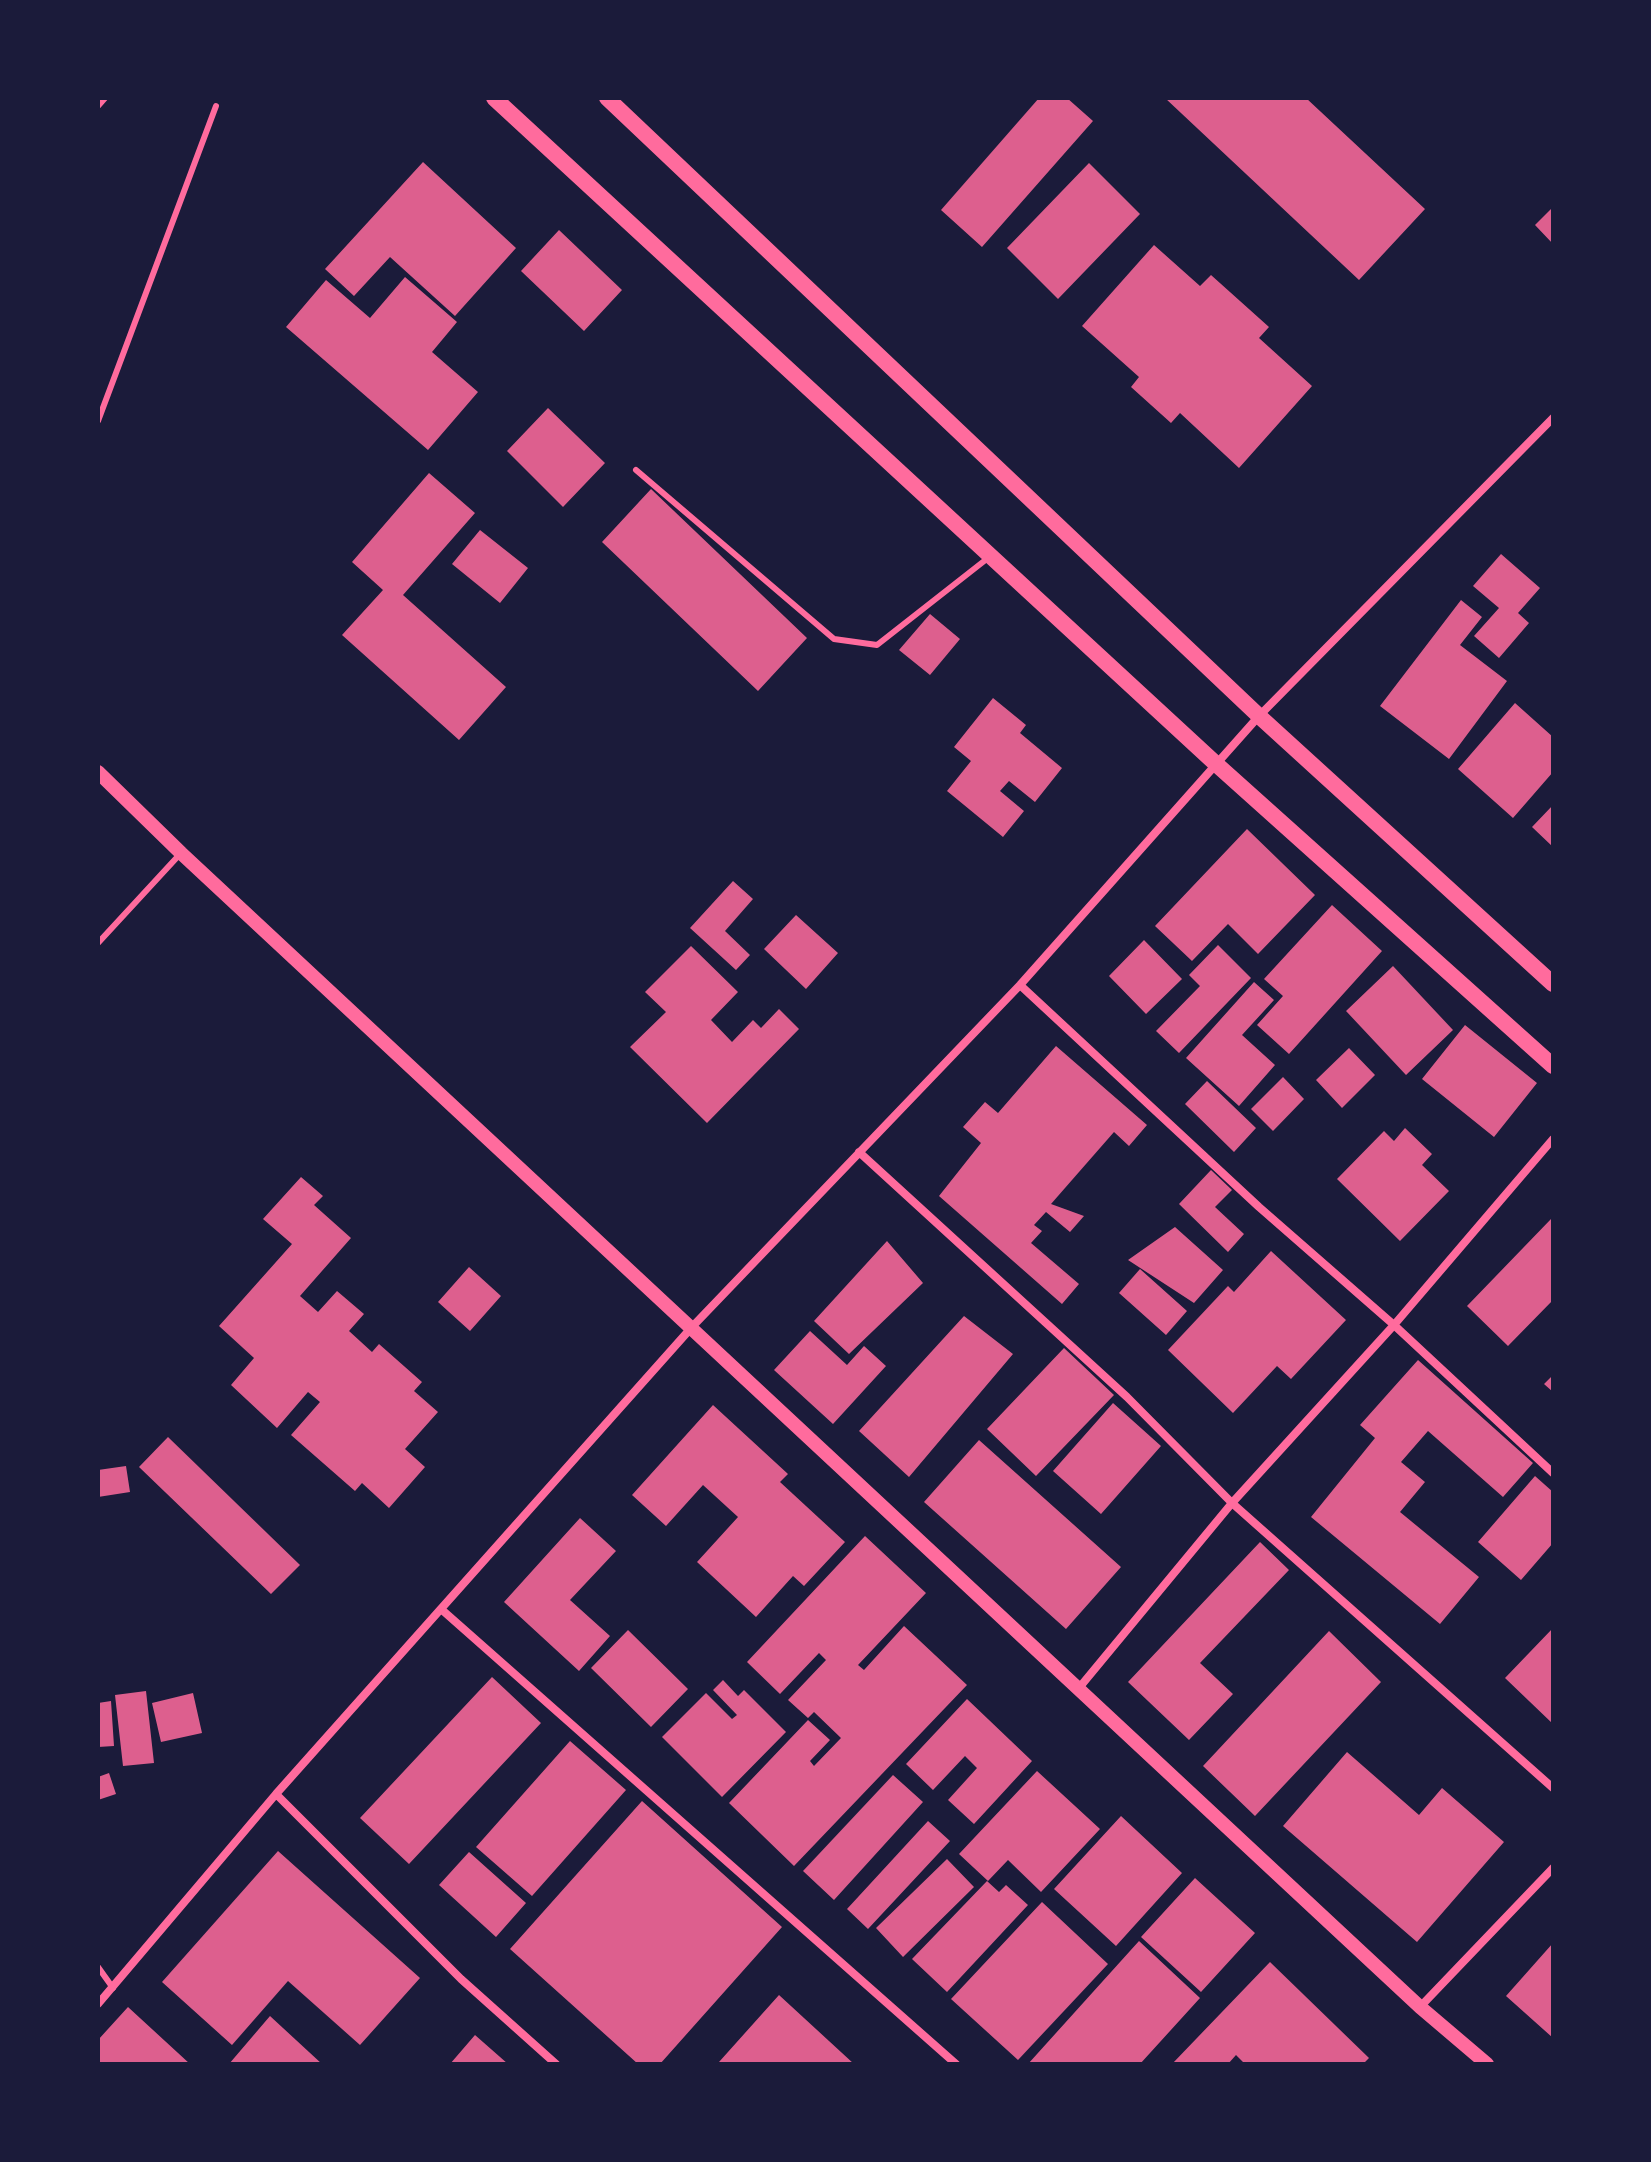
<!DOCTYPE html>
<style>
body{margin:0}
#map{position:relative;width:1651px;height:2162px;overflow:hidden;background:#1b1b3a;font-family:"DM Sans",sans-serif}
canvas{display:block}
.frame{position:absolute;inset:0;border:100px solid #1b1b3a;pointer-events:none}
</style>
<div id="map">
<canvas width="1651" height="2162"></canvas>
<div class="frame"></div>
</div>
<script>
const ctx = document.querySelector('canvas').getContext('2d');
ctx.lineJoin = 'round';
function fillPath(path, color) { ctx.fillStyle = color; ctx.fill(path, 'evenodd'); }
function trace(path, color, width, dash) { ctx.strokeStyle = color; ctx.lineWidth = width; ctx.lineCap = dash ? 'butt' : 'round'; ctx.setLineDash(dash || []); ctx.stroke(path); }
const building = new Path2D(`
 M1039,98h28l26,23 -111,126 -41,-37z
 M1165,98h141l119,111 -66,71z
 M423,162l93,86 -61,68 -65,-59 -36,39 -29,-27z
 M1089,163l51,51 -82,85 -51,-51z
 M1553,207v37l-18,-19z
 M559,230l63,60 -38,41 -63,-60z
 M1154,245l46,41 11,-11 58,52 -10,11 53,48 -73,82 -59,-55 -9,10 -40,-36 8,-10 -57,-51z
 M405,277l52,45 -25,30 46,40 -50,58 -142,-123 40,-47 44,38z
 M548,408l57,55 -42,44 -56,-56z
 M429,473l46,40 -72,82 103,92 -47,53 -117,-105 41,-45 -31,-28z
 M651,489l156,149 -49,53 -156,-149z
 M480,530l48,38 -28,35 -48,-39z
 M1501,554l39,34 -22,25 11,10 -30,35 -25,-22 25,-28 -26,-22z
 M1461,600l21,17 -22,28 47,36 -58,78 -69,-53z
 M930,614l30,25 -30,36 -31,-25z
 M993,698l33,27 -6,8 42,35 -27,34 -26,-21 -9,10 24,20 -21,26 -56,-46 24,-30 -17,-14z
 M1515,703l38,34v35l-40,46 -55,-49z
 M1553,805v42l-21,-20z
 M1247,829l68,66 -57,59 -30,-30 -36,37 -37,-35z
 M733,881l20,18 -28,32 25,24 -14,15 -46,-42z
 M1332,905l50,46 -93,103 -32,-29 26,-29 -19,-17z
 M796,915l42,38 -32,36 -42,-40z
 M1144,940l38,39 -36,35 -37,-38z
 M1218,945l33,33 -72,75 -23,-22 44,-45 -11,-11z
 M691,946l47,46 -27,28 21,22 21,-22 8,8 18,-19 20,20 -92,94 -77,-76 36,-35 -21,-20z
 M1393,966l60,64 -47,45 -60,-64z
 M1254,982l20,18 -32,35 33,30 -36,41 -53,-48z
 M1465,1025l72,58 -43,54 -72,-58z
 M1056,1046l91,79 -18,21 -15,-14 -63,72 33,12 -14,16 -24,-20 -12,13 8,6 -11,12 48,41 -17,20 -123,-108 42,-53 -18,-16 22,-25 13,11z
 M1349,1048l26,27 -33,33 -26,-28z
 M1283,1077l21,22 -31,32 -22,-22z
 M1207,1081l49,47 -22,24 -49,-48z
 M1405,1128l27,26 -10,11 27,26 -49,50 -63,-62 47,-48 10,10z
 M1211,1170l21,20 -17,17 29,27 -16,18 -49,-48z
 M301,1177l22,19 -9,9 37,33 -51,58 18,16 19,-21 27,23 -15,17 23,21 7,-8 43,38 -8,9 24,21 -33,37 20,18 -36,41 -27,-25 -7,8 -64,-56 29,-33 -12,-10 -31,36 -46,-43 23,-27 -35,-32 73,-82 -29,-25z
 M1551,1219l2,81 -45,46 -41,-40z
 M1175,1227l48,43 -29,33 -66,-43z
 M887,1241l36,42 -74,71 -35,-33z
 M1271,1251l75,69 -55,59 -14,-13 -44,47 -65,-63 60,-64 6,6z
 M469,1267l32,29 -31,35 -32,-29z
 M1140,1269l47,42 -21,24 -47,-42z
 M964,1316l49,38 -104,123 -50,-46z
 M810,1331l37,34 17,-19 22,20 -53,58 -59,-54z
 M1064,1348l50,47 -78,81 -49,-47z
 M1418,1360l115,103 -30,34 -75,-66 -27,31 24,20 -25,30 79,65 -39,47 -129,-107 64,-79 -15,-13z
 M1553,1375v17l-9,-8z
 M1113,1403l48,43 -60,68 -48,-43z
 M713,1405l75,69 -8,8 65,60 -41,44 -11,-10 -37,41 -59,-55 41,-45 -35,-32 -37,41 -34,-31z
 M168,1437l132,128 -29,29 -132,-127z
 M979,1440l142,127 -55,62 -142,-127z
 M126,1466l4,26 -32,5v-27z
 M1535,1476l18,16v51l-32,37 -43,-38z
 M580,1518l36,33 -46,49 40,36 -31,35 -75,-69z
 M865,1536l61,57 -68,72 6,5 40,-44 63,59 -173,181 -65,-63 79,-83 22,20 -20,21 4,5 27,-28 -27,-26 -6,6 -20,-18 38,-40 -7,-7 -39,41 -33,-32z
 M1260,1542l29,28 -89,93 33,31 -44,46 -61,-58z
 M1553,1628v96l-48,-46z
 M628,1630l60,59 -37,38 -60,-59z
 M1329,1631l52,51 -126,134 -52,-50z
 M492,1677l49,46 -132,141 -49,-46z
 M723,1680l15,16 6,-6 42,42 -64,65 -60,-60 44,-44 26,26 5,-4 -24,-25z
 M146,1691l8,72 -31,3 -8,-71z
 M193,1693l9,40 -41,9 -9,-39z
 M967,1699l65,62 -58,63 -26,-24 29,-32 -12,-12 -32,34 -27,-26z
 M111,1701l3,45 -16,1v-44z
 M570,1741l56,49 -94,106 -56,-49z
 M1347,1752l72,63 23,-27 62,54 -87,100 -134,-116z
 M1037,1771l63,58 -59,63 -33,-32 -20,21 -29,-27z
 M109,1773l7,21 -18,6v-23z
 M893,1775l30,27 -89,98 -31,-29z
 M642,1801l140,126 -122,137h-22l-128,-115z
 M1121,1816l61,57 -66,73 -62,-57z
 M928,1821l22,20 -82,88 -21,-20z
 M278,1851l142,127 -60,67 -72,-64 -56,64 -70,-63z
 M469,1852l57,51 -30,34 -57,-52z
 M947,1859l27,28 -71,70 -27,-29z
 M1195,1878l60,55 -54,59 -60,-55z
 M987,1881l12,11 7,-7 22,20 -81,87 -35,-33z
 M1042,1902l66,62 -90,96 -67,-61z
 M1139,1941l61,57 -60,66h-112z
 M1553,1943v95l-47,-42z
 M1270,1962l99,96 -6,6h-118l-9,-9 -8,9h-56z
 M779,1995l75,69h-133l-2,-2z
 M128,2007l62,57h-92v-24z
 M270,2016l52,48h-93z
 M475,2035l33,29h-58z`);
const service = new Path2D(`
 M98,106l7,-8
 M98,421l118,-315
 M636,470l198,169 43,6 111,-87
 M98,943l83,-90
 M98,1967l15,21`);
const minor = new Path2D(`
 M1020,985l239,222 135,118 159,148
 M859,1152l268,245 105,106 321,285
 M441,1609l515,455
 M1079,1688l153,-185 162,-178 159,-186
 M276,1794l185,185 95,85
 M98,2004l178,-210 416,-467 328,-342 239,-269 294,-298
 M1420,2007l133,-139`);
const tertiary = new Path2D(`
 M98,772l83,81 1239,1154 67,57`);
const secondary = new Path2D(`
 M494,98l721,665 338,303
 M607,98l652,618 294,268`);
fillPath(building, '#dd5f8e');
trace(service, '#ff6b9d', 6);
trace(minor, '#ff6b9d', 8);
trace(tertiary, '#ff6b9d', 14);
trace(secondary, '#ff6b9d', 16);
</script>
